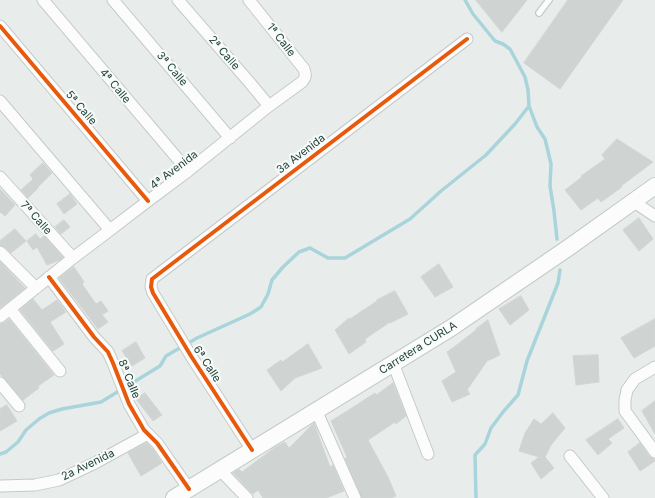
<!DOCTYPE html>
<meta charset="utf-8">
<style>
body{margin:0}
canvas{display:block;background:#e8edeb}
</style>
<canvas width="655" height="498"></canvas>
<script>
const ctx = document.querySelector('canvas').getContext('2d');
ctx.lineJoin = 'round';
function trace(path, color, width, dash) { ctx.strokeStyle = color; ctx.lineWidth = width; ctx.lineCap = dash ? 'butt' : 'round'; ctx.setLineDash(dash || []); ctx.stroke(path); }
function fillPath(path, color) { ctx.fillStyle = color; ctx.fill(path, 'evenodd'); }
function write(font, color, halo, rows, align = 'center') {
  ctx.font = font + ' Inter,sans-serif'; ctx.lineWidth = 4; ctx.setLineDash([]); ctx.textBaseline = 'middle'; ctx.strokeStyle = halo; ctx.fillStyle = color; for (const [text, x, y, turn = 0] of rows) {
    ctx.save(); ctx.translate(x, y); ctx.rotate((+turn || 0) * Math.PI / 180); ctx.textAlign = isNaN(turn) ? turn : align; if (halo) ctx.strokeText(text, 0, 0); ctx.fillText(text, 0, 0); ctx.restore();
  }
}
const stream = new Path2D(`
 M529,106l8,21 8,12 6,25 -1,22 4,25 3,28
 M0,454l6,-2 12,-10 8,-12 13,-11 10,-6 13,-4 39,-7 59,-36 6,-10 31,-18 53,-24 11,-7 7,-13 4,-14 11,-13 16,-15 11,-4 18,10h17l65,-39 31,-28 45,-36 29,-31 14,-18 -1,-16 -3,-13 -15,-28 -7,-5 -8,-3 -22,-27 -8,-14
 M476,498l-1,-43 10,-11 6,-16 12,-16 15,-17 9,-34 31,-78 2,-13`);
const building = new Path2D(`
 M476,0h51l-25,32z
 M568,0h55l-63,89 -36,-26z
 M617,139l36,23 -32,24 1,1 -21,15 -3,-4 -17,12 -16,-20 17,-13 -1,-1 24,-17 -3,-4z
 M43,163l9,10 -14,14v1l-10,10 -7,-8 12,-11 -3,-4z
 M0,189l15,16 -10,11 -5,-4z
 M70,194l7,10 -13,10 -7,-10z
 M639,218l14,21 -14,12 -16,-21z
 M64,220l6,7 -9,7 -6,-7z
 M15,229l11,12 -15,12 -6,-6 -5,-2v-4z
 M36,234l4,5 4,-3 19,21 -3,3 -13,5 -10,-18 -4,3 -6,-9z
 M0,262l25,26 -25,20z
 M439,264l14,23 -18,10 -14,-20z
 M74,267l10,15 -2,2 14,20 5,-3 7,10 -6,4 6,7 -10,7 -39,-51z
 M395,291l13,23 -18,9v-1l-25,17 1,3 -17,12 -14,-24 14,-12 1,1 27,-18v-1z
 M521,296l8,14 -19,15 -11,-16z
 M33,299l9,11 15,-10 9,12 -16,10 14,22 -11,7 -33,-41z
 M9,319l45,56 -16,11 1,2 -16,12 -18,-21 -5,-5v-50l4,-1z
 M655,319v27l-21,12 -13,-20z
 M488,320l12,35 -13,6 -20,29 3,4 -18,8 -10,-21 14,-9 -9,-20 11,-8 18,-14v-1z
 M136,342l9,16 -13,8 -10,-15z
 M308,344l14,24 -27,10 -14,13 -14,-21 14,-10 1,2z
 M598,355l1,27 -23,3 -3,-29z
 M393,383l13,33 -10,8 -1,-2 -27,18 20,37 8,19 -5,2h-29l-17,-39 2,-2 -16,-36 13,-8 31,-20 1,2z
 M145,393l17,22 -9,6 -17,-22z
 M655,401v33l-13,-23z
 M7,405l10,16 -17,10v-22z
 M553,413l12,15 -14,17 -6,12 9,11 -13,11 -10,-16 8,-6 -20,-6 6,-18 9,-14 7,5z
 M618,419l6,9 -16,11 4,4 -14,12 -12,-15z
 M314,423l16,44 3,-2 11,26 -18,7h-63l-5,-8 -5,4 -20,-21 6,-4 3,3 32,-24 11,-6 4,6z
 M147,443l5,5 10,15 -21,13 -13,-23z
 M640,443l9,13 5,3 1,2 -15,10 -12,-19z`);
const lane = new Path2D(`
 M539,13l10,-13`);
const street = new Path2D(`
 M43,0l145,171
 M113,0l117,138
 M178,0l72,83 19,23
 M0,26l148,175
 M0,101l110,129
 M0,177l73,81
 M634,202l21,14
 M0,252l36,36
 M49,277l45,60 14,15 5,11 16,41 15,26 13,13 32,46
 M10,309l50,62
 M0,317l73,-59 37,-28 38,-29 40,-30 81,-65 33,-24c4,-5 4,-7 2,-13l-55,-69
 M393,363l35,91
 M655,367l-20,12 -8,11 -2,10v11l30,41
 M0,383l19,23
 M316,410l39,88
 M252,450l-61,-94 -38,-63 -2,-6 1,-8 315,-240
 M570,456l33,42
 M220,470l27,28
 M1,486l34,-1 24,-5 36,-17 53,-29`);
const secondary = new Path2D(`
 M174,498l277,-170 117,-80 87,-62`);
const cycleway = new Path2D(`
 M0,26l148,175
 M49,277l45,60 14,15 5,11 16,41 15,26 13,13 32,46
 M252,450l-61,-94 -38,-63 -2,-6 1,-8 315,-240`);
const streetNames = [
 ["1ª Calle",281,40,52],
 ["2ª Calle",224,53,49],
 ["3ª Calle",172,69,50],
 ["4ª Calle",115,86,50],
 ["5ª Calle",81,108,49],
 ["3a Avenida",301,154,-37],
 ["4ª Avenida",174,170,-37],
 ["7ª Calle",36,218,48],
 ["Carretera CURLA",418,348,-32],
 ["6ª Calle",207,364,57],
 ["8ª Calle",129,379,68],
 ["2a Avenida",88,465,-26]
];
trace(stream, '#a9d4db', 3.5);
fillPath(building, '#cfd4d2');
trace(building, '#d1d6d4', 1);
trace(lane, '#c5cac8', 8);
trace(street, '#c5cac8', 13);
trace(secondary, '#c3cbc8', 18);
trace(lane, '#fcfcfc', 5.5);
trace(street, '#fcfcfc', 11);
trace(secondary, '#fcfcfc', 16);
trace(cycleway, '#e8590c', 4);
write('11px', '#24423a', '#f7fbf9', streetNames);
</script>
